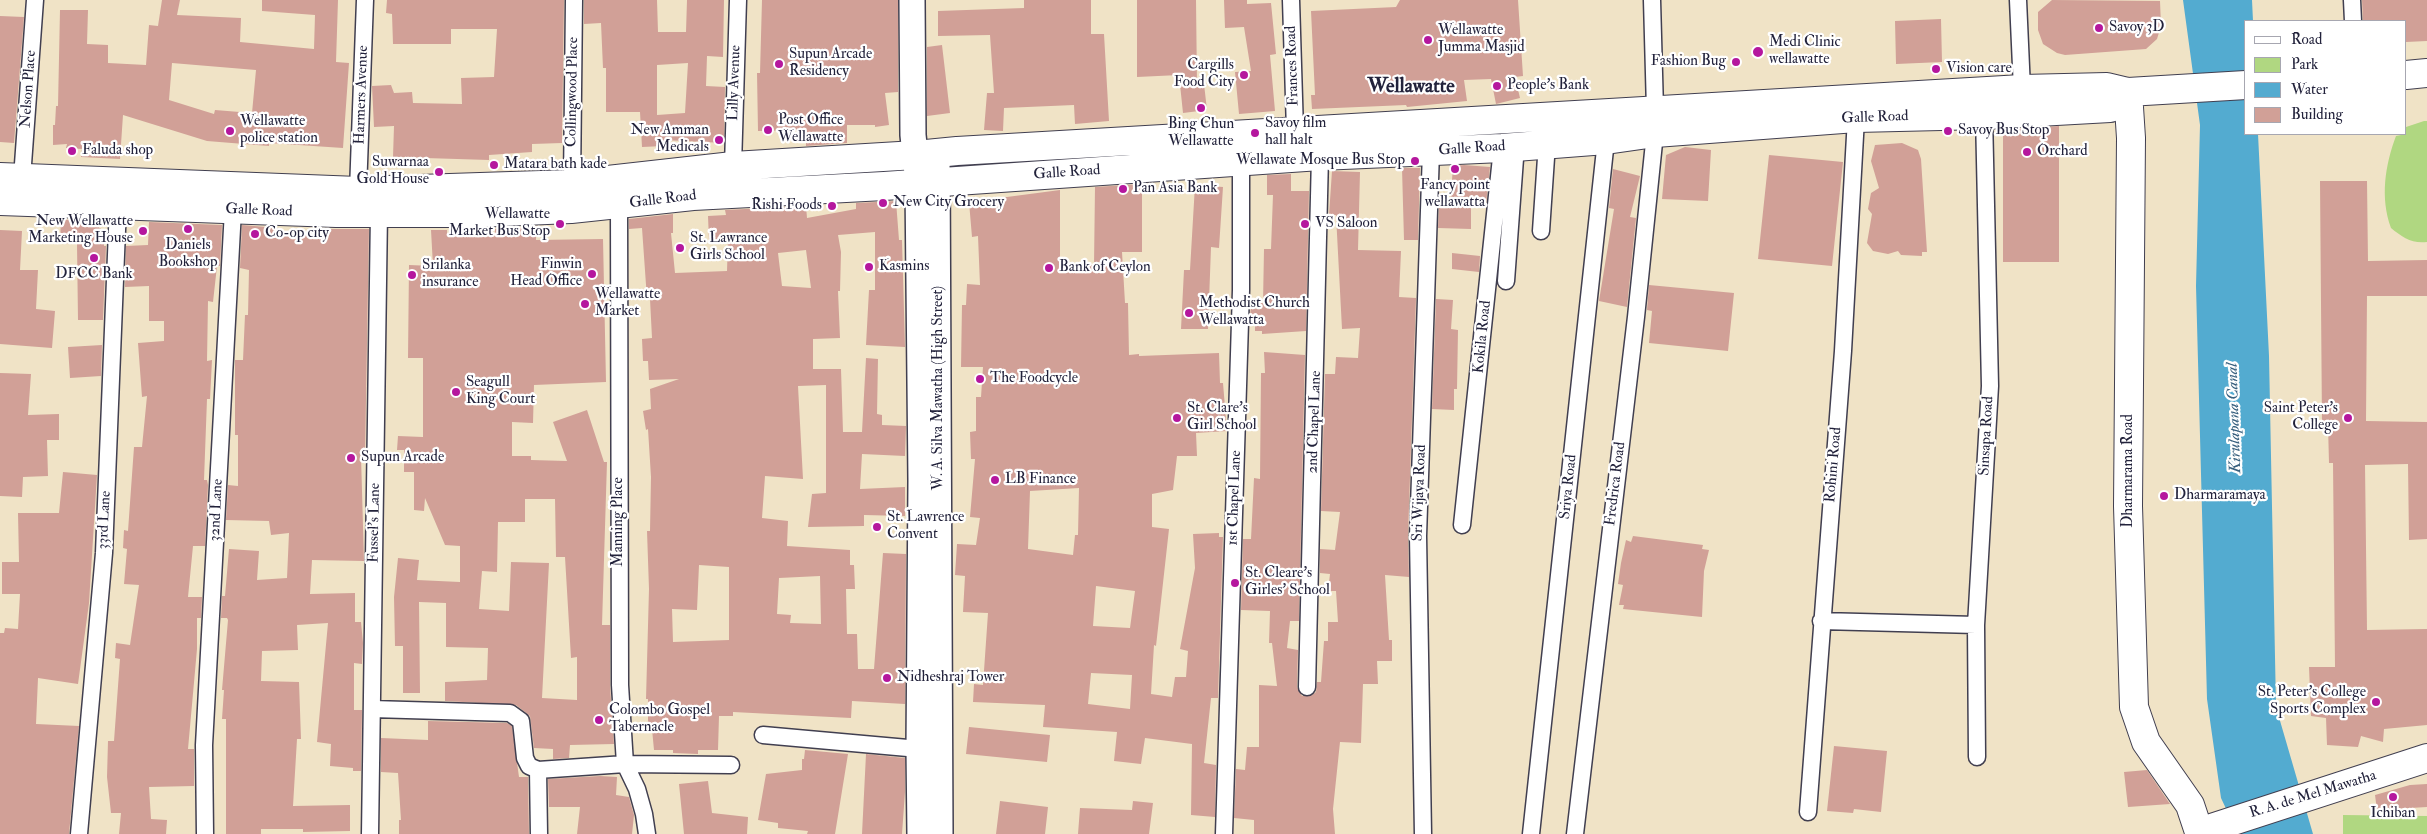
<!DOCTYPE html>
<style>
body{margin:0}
#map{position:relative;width:2427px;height:834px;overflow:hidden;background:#f0e3c6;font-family:"IM FELL Double Pica",serif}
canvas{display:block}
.legend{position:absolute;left:2244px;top:20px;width:162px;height:115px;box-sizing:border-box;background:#fff;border:1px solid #a7a7b1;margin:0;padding:6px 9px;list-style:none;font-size:15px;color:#22223b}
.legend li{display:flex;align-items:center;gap:10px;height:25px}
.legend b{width:25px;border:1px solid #a7a7b1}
</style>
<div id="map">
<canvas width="2427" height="834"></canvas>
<ul class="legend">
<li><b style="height:6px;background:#fff"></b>Road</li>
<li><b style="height:14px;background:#b0d781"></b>Park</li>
<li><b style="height:14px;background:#53abd0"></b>Water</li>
<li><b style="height:14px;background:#d1a097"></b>Building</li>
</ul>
</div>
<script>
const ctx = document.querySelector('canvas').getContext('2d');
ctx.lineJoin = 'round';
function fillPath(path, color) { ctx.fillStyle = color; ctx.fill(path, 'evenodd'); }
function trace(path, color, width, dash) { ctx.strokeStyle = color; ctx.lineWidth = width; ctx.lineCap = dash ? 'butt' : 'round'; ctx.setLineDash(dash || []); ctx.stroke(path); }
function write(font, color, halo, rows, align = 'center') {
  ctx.font = font + ' "IM FELL Double Pica",serif'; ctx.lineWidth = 4.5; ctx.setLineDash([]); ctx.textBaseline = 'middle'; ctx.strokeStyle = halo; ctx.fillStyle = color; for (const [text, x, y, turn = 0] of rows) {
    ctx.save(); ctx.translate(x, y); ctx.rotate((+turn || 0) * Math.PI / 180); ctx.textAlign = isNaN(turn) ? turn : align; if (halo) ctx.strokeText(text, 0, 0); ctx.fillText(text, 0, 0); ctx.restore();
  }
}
const green = new Path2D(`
 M2424,121h3v121c-15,2 -25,-5 -36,-14 -11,-30 -6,-63 5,-92l10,-2v-7z
 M2343,815l84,1v18h-84z`);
const water = new Path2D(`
 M2183,0h69l1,21h-7v113h12l11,222 7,351 37,127h-75l-17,-36 -14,-99 -11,-413 4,-161z`);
const building = new Path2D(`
 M162,0h18l-3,15 64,3 -1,24 74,7 1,-34 -53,-4v-11h76l-2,62 13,1 -6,85 -74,-5v3l-62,-5 -84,-26 -3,44 -39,-2 1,-8 -16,-1 1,-4 -14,1v-20h2l1,-19h2l2,-96h28l-1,34 21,1v18l38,2 3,-40 9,1zM172,63l84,7 -4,43 -37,-3 -1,4 -45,-14z
 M387,0h177l-2,143 -30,1v8l-43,3v5l-96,-3 1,-31 -20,1 -2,-41 19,-1 3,8 18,-1 1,11 49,1 -1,-26 33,-1 3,-48h-46v15h-58l-1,-30 -6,-1z
 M584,0h73l1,32h28l1,-32h37l-1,57 -16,-1 -1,30 19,1 -1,56 -60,-3v6l-22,1 -2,-35h-34v-44h-3l-2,-45 -17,1zM688,63l-3,50 -28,2v-50z
 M762,0h136v92l-13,1 4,32 -14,2v-2h-28v18l-41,3v-16l-48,1 -1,-58h3z
 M1024,0h67v34h13l5,87 -34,3 -1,-19 -70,3 -1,23 -19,-1 3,-37h7l-4,-58 -52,1v-25l86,-3z
 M1137,0h59l1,85 7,-1 3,26 -24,3 -4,-38 -42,2z
 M1224,0h23v4l24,-1 5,51 -6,1 5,56 -36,3 -4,-42 16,-1 -7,-44 -19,1z
 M1400,0h118l5,76 -8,1 5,21 -24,6 -5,-25 -27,1 3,21 -60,6 -1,-2 -94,4 -1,-14h4l-4,-84 85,-4z
 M2052,0l108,1 1,25 -4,13 -11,10 -81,6 -8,-2 -14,-9 -5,-14v-18z
 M2362,0h65v41l-21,1v-21h-43z
 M0,16l24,1 -10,126 -14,-1z
 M1941,19l1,43 -46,2 -1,-43z
 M942,45l8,68 -23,3v-69z
 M2059,126v136h-56v-132z
 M1902,143l16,7 3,9 6,93h-5v4l-21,-1 -3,-4 -10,3 -15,-3 -6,-8 5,-29 -4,-5 3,-16 8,-5 -8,-27 4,-16z
 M1685,147l26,3 -3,51 -46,-2 4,-44z
 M1769,155l74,7 -11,104 -74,-7z
 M1464,165l26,2 -4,37 -15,-1v26l-33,-1 1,-20h11l3,-42z
 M1402,168h18l-2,72h-14z
 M1613,169l27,7 -10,41 6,1 -9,89 -28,-6 15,-92 -5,-1z
 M1332,171l28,1 -2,78 43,1 -2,46 17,1 -8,238 1,41 -24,-2 4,65h3v21h-15l1,23h-15l-2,59 -21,-1 -7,67 2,25h-81v-14l-20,-2 2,-49 9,1 2,-23h12v-62l18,1 -5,-43h-3l1,-32 -29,-1 2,-71h8l3,-61 6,1 1,-106h4l-1,-21 41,3 -6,266h-9l-3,27 11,2 -1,37 5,9 10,-1 4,-3 1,-10h4l3,-41h4v-19h10l-2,-31h-8l2,-17 -10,-1v-24l15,1 5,-38 -19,-1 4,-137h10l1,-17 22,1 2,-30 -18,1 -6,-114h-7z
 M1291,174v17h18l-3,140 -44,3v-3h-7v-12h-5l1,-16h12l1,-54h7l2,-54h-6v-20z
 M2320,181h47l1,80 59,-1v36h-60l-1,125 61,1v117l-18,1 -1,-76 -43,1 2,165 60,-1v96l-43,4 -1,13 -22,-6 -3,11 -31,-2 -1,-27 -15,-2 -2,-49h26l-2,-204h-4l-1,-38h-6z
 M1142,184v68h-20l3,51h3l1,52 10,-1v2l80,-3 1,30h3l4,48 -31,2 1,23h-20l-4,34 -21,4v33l17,2 -13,117 -2,-1 -3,49 21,3 3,-20h11l2,-26 -8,-2 15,-81 -2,-34 26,-1v4h4l-5,161h-7l-7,65 12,2 -1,52 -24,-2 1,-71 -47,-6 -4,26 -27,-3 3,-29 -74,-5 2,-22 -72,-3 1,-18 9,1 5,-72 -25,-1 2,-36 -10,-1 2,-31 19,1 4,-27 -10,-1 5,-58h-4l-1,-27 6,-1v-34h5l2,-30h-22l1,-62h4l1,-21 13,1 -2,-49 -6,1 -3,-35 91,-12v75h34l1,-78zM1079,488l-1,47h-3l-2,20 -45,-6 2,-58zM1096,586l39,5 -5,37 -37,-2zM1091,673l41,2 -2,34 -42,-5z
 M1195,185l28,2 -4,61 -8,-1 -3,82h-27l3,-59h6z
 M896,201l3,39h3l3,107 -39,-2 3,-55h6v-58l-37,3 3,17 -1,39h-2l2,47 -27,1v30h28l2,63h19l4,-74 12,1 -1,55 5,1v10l24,1 -1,30 -43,-2 -2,35 45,-2v29l-41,-1v11l-56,1 4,-33 14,-1v-108l-28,1 5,93 -38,-3 -3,42 26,3 -1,25 63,4v15h4l1,24h-9l1,45h10l1,35h16l9,-116 23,1 -1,150 -53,-3 -1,17 -118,-6v4h-14l-1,34h-20v4l-25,-1v-3h-19l-2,-21h-4v-30h-2l3,-110 -2,-58h3l1,-54 -3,-48 -2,1 -3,-19 8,-2 -1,-20 29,-10 -30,1 -1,-19h-5l-1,-22 10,-1 -2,-39h-3l-5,-71 -13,1v-10l44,-5v19h-2l4,40 52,-2 1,-32 -19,1 -1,-24 18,-1 -1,-5 81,-4 1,12 49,-9v-6zM806,250l5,38 -29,-2 -4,-33zM699,565l30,2v73l-56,2 -1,-33 25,1zM820,576l1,48 -31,-1 1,-8 -14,-1 2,-36z
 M61,219l30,3 13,9v15h2l-3,74h-25l-1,-76 -17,-1z
 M149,222l73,3 -2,41h-3l-4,36 -5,-1 -1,60 5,-1 -2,39h-3l-3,81h3l1,5 -3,61h-12l-5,51h14l-1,21h-4v31l-9,100h6v37l-45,1 2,32 16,1 -1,14h-47l2,-21h-10l-4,-36 1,-36h6l6,-82 -5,-1 1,-15 14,2 9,-60 -15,-1 3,-35 -4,-1 1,-18 4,1 6,-84h8l5,-51 -5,1 -4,-54 26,-2v-20h-15v-35l-24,1 1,-41 22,-1z
 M242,225l37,3v3l28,3v-4l14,-1h48l-4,227h-4l3,105 -52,-1 -2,34 45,-1v29h6l2,21 -1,21 -8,-1v47h8l-1,61h-8v-3l-23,-2 1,-22 -14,-2 11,-119 -31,2 1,25 -36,1 -1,30 38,1 2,57h-4l-4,67 57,-1v26l-47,1v-3h-42v5h-35v-115h-4l2,-29h-2l6,-70 -1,-2h-6l1,-22h3l4,-47 30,2 -2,29 30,-2 2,-45 -18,2 -2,-14 -43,-1 2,-35 10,1v-51h-3v-75h8l2,-45h3l1,-45 -9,-2z
 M536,228v12l67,-1 3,143 -72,3 -1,38 -21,-1v34h19v4l36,1 -14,-39 34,-12 17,52h3l-5,163h8v61l4,58 -44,1 -1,13 -16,1v-10l-19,-1 -4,-32 -14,-11 -71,-4v-19l42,-2 1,-32 -42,-1v-44l-27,-1 1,91h-17v-47h-8l-1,-49 4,-39 21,2 -2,20 43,2v-36l-15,-1 -20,-47 -1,13 -10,-1v-38h-10v-22h-7l1,-14 25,1v-79h-15l1,-93 24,1 -2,-36h16v3l48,2v-6zM525,499h30l1,58h9l6,101 6,-1v43l-35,-2 7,-135 -38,-1 -2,49 -30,-2 3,-38 15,1 1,-50h27z
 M0,230l22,1 -2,39h18l-2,39 19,2 -3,37 -52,-4z
 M1452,253l28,3 -1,16 -27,-3z
 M1649,285l85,8 -6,58 -79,-8 3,-32 -5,-1z
 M1436,299l17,1 -2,29 7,1 -1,59h-3v21l-22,-1z
 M102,345l-1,31 -31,2 -2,-31z
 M0,373l31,1 -3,41 31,-1v26h-12l1,36 -25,1 -1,20 -22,-1z
 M63,472l34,3 -8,128 -11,81 -40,-6 -2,46 43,2 -10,108h-69v-201h4l1,-5 13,1 2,-35h-18v-32h17l-1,-49h41z
 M1633,536l70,9 -1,4 7,1 -5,21 -2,46 -79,-8 1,-4h-5l4,-20 -5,-1 3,-21 5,-23 5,2z
 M428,721l79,2 5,3 7,51h9l1,57h-130v-14h2l-3,-47 -17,-1v-34l47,2z
 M969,727l81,8 -3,27 -81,-8z
 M1834,746l53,5 -6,61 -27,-3 -1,4 -26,-2z
 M805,750l43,4 -13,80h-28l1,-3 -30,-3v-5l-20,-3 8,-46 36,-4v-11h2z
 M866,754l39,4v34l-3,42h-40z
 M2147,770l23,34 -42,3 -4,-35z
 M600,776l17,1 -1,18 13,2 5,18 -2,19h-55l3,-27h-31l-1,-28z
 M708,781l4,32 36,4 -1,17h-63l-5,-50z
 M2427,784v23l-50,3 -2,-15 35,-10z
 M1000,801l48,6 -3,27h-49z
 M1133,801l20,2 -4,31h-71l2,-26 52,2z`);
const street = new Path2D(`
 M1291,0l4,131
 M1652,0l3,110
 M2018,0l4,89
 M2352,0l1,21
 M733,166l5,-166
 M22,178l13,-178
 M572,184l2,-184
 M358,191l7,-191
 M619,205l1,480 5,79 12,25 7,25 3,20
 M1541,231l6,-88
 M1506,281l10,-136
 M1462,525l40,-377
 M1821,621l155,4
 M1307,687l13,-531
 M372,709l138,4 11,8 4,37 4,8 9,4 87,-6 106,1
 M763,735l156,14
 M1977,757l-1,-132 14,-239 -6,-271
 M538,770l1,64
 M1808,812l35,-461 13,-233
 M79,834l25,-281 14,-348
 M205,834l-1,-89 29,-535 -2,-8
 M370,834l9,-622
 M1224,834l17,-544v-128
 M1423,834l-5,-298 13,-385
 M1531,834l75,-694
 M1575,834l61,-517 19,-184`);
const primary = new Path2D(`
 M912,0l1,135 5,48 3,298 -2,268 1,85
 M937,162l3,672`);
const highway = new Path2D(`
 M2406,75l21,-2
 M2128,92l3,46 -3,368 6,201 12,35 44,63 9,27 228,-74
 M0,177l358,14 214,-7 161,-18 183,-11 41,-4 1065,-62 85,-2 21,5 118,-7
 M0,201l336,12h140l95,-4 122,-13 191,-10 436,-30 182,-8 104,-8 49,-7 201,-15 128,-3 126,-7 18,-16`);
const markers = [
 [2099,28,5,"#b5179e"],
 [1428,40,5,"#b5179e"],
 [1758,52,6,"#b5179e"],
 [1736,62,5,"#b5179e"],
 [779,64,5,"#b5179e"],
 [1936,69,5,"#b5179e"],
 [1244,75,5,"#b5179e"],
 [1497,86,5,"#b5179e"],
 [1201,108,5,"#b5179e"],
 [768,130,5,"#b5179e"],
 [230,131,5,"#b5179e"],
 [1948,131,5,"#b5179e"],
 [1255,133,5,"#b5179e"],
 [719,140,5,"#b5179e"],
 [72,151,5,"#b5179e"],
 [2027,152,5,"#b5179e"],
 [1415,161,5,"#b5179e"],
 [494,165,5,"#b5179e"],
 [1455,169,5,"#b5179e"],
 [439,172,5,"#b5179e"],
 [1123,189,5,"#b5179e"],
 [883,203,5,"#b5179e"],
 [832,206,5,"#b5179e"],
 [560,224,5,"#b5179e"],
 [1305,224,5,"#b5179e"],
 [188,229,5,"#b5179e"],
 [143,231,5,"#b5179e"],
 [255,234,5,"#b5179e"],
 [680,248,5,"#b5179e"],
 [94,258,5,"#b5179e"],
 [869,267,5,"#b5179e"],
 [1049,268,5,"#b5179e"],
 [592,274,5,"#b5179e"],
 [412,275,5,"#b5179e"],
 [585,304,5,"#b5179e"],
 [1189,313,5,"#b5179e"],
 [980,379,5,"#b5179e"],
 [456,392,5,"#b5179e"],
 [1177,418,5,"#b5179e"],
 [2348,418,5,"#b5179e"],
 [351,458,5,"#b5179e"],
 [995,480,5,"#b5179e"],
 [2164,496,5,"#b5179e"],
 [877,527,5,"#b5179e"],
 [1235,583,5,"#b5179e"],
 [887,678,5,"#b5179e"],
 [2376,702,5,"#b5179e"],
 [599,720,5,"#b5179e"],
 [2393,797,5,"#b5179e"]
];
const poiNames = [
 ["Savoy 3D",2109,28],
 ["Wellawatte",1438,31],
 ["Jumma Masjid",1438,48],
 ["Medi Clinic",1769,43],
 ["wellawatte",1769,60],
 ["Supun Arcade",789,55],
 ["Residency",789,72],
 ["Fashion Bug",1726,62,"right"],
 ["Cargills",1234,66,"right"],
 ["Food City",1234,83,"right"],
 ["Vision care",1946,69],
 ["People's Bank",1507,86],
 ["Post Office",778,121],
 ["Wellawatte",778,138],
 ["Wellawatte",240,122],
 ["police station",240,139],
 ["Savoy film",1265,124],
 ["hall halt",1265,141],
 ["Bing Chun",1201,125,"center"],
 ["Wellawatte",1201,142,"center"],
 ["New Amman",709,131,"right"],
 ["Medicals",709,148,"right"],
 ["Savoy Bus Stop",1958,131],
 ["Faluda shop",82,151],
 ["Orchard",2037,152],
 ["Wellawate Mosque Bus Stop",1405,161,"right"],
 ["Suwarnaa",429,163,"right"],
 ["Gold House",429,180,"right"],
 ["Matara bath kade",504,165],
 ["Fancy point",1455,186,"center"],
 ["wellawatta",1455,203,"center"],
 ["Pan Asia Bank",1133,189],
 ["New City Grocery",893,203],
 ["Rishi Foods",822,206,"right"],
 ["Wellawatte",550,215,"right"],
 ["Market Bus Stop",550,232,"right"],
 ["New Wellawatte",133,222,"right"],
 ["Marketing House",133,239,"right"],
 ["VS Saloon",1315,224],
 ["Co-op city",265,234],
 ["St. Lawrance",690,239],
 ["Girls School",690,256],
 ["Daniels",188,246,"center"],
 ["Bookshop",188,263,"center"],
 ["Finwin",582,265,"right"],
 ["Head Office",582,282,"right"],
 ["Srilanka",422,266],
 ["insurance",422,283],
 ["Kasmins",879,267],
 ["Bank of Ceylon",1059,268],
 ["DFCC Bank",94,275,"center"],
 ["Wellawatte",595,295],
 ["Market",595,312],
 ["Methodist Church",1199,304],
 ["Wellawatta",1199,321],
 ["The Foodcycle",990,379],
 ["Seagull",466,383],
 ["King Court",466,400],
 ["St. Clare's",1187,409],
 ["Girl School",1187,426],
 ["Saint Peter's",2338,409,"right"],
 ["College",2338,426,"right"],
 ["Supun Arcade",361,458],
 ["LB Finance",1005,480],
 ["Dharmaramaya",2174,496],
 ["St. Lawrence",887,518],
 ["Convent",887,535],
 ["St. Cleare's",1245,574],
 ["Girles' School",1245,591],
 ["Nidheshraj Tower",897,678],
 ["St. Peter's College",2366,693,"right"],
 ["Sports Complex",2366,710,"right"],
 ["Colombo Gospel",609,711],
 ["Tabernacle",609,728],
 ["Ichiban",2393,814,"center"]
];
const streetNames = [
 ["Frances Road",1293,66,-92],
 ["Lilly Avenue",735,83,-88],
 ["Nelson Place",29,89,-86],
 ["Collingwood Place",573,92,-89],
 ["Harmers Avenue",362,95,-88],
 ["Galle Road",1875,118,-2],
 ["Galle Road",1472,149,-4],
 ["Galle Road",1067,173,-4],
 ["Galle Road",663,200,-7],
 ["Galle Road",259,211,2],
 ["Kokila Road",1483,337,-84],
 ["W. A. Silva Mawatha (High Street)",939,388,-90],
 ["2nd Chapel Lane",1315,422,-88],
 ["Sinsapa Road",1987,436,-87],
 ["Rohini Road",1834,465,-85],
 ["Dharmarama Road",2129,471,-90],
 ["Fredrica Road",1616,484,-83],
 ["Sriya Road",1569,487,-84],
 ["Sri Wijaya Road",1420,493,-88],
 ["1st Chapel Lane",1235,498,-88],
 ["32nd Lane",217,510,-87],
 ["33rd Lane",105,520,-87],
 ["Manning Place",619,522,-90],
 ["Fussel's Lane",375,523,-89],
 ["R. A. de Mel Mawatha",2313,795,-17]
];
const waterNames = [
 ["Kirulapana Canal",2235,418,-92]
];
const districtNames = [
 ["Wellawatte",1411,88]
];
fillPath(green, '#b0d781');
fillPath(water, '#53abd0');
fillPath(building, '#d1a097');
trace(street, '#413f50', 19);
trace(primary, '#413f50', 28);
trace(highway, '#413f50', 30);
trace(street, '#fff', 16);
trace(primary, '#fff', 25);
trace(highway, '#fff', 28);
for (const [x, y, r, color] of markers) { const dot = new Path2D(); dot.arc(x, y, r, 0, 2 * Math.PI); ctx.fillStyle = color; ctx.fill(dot); trace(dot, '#fff', 2); }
write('15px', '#22223b', '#fff', poiNames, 'left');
write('15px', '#22223b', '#fff', streetNames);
write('italic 16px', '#38607e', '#fff', waterNames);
write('bold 20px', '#22223b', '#fff', districtNames);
</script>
